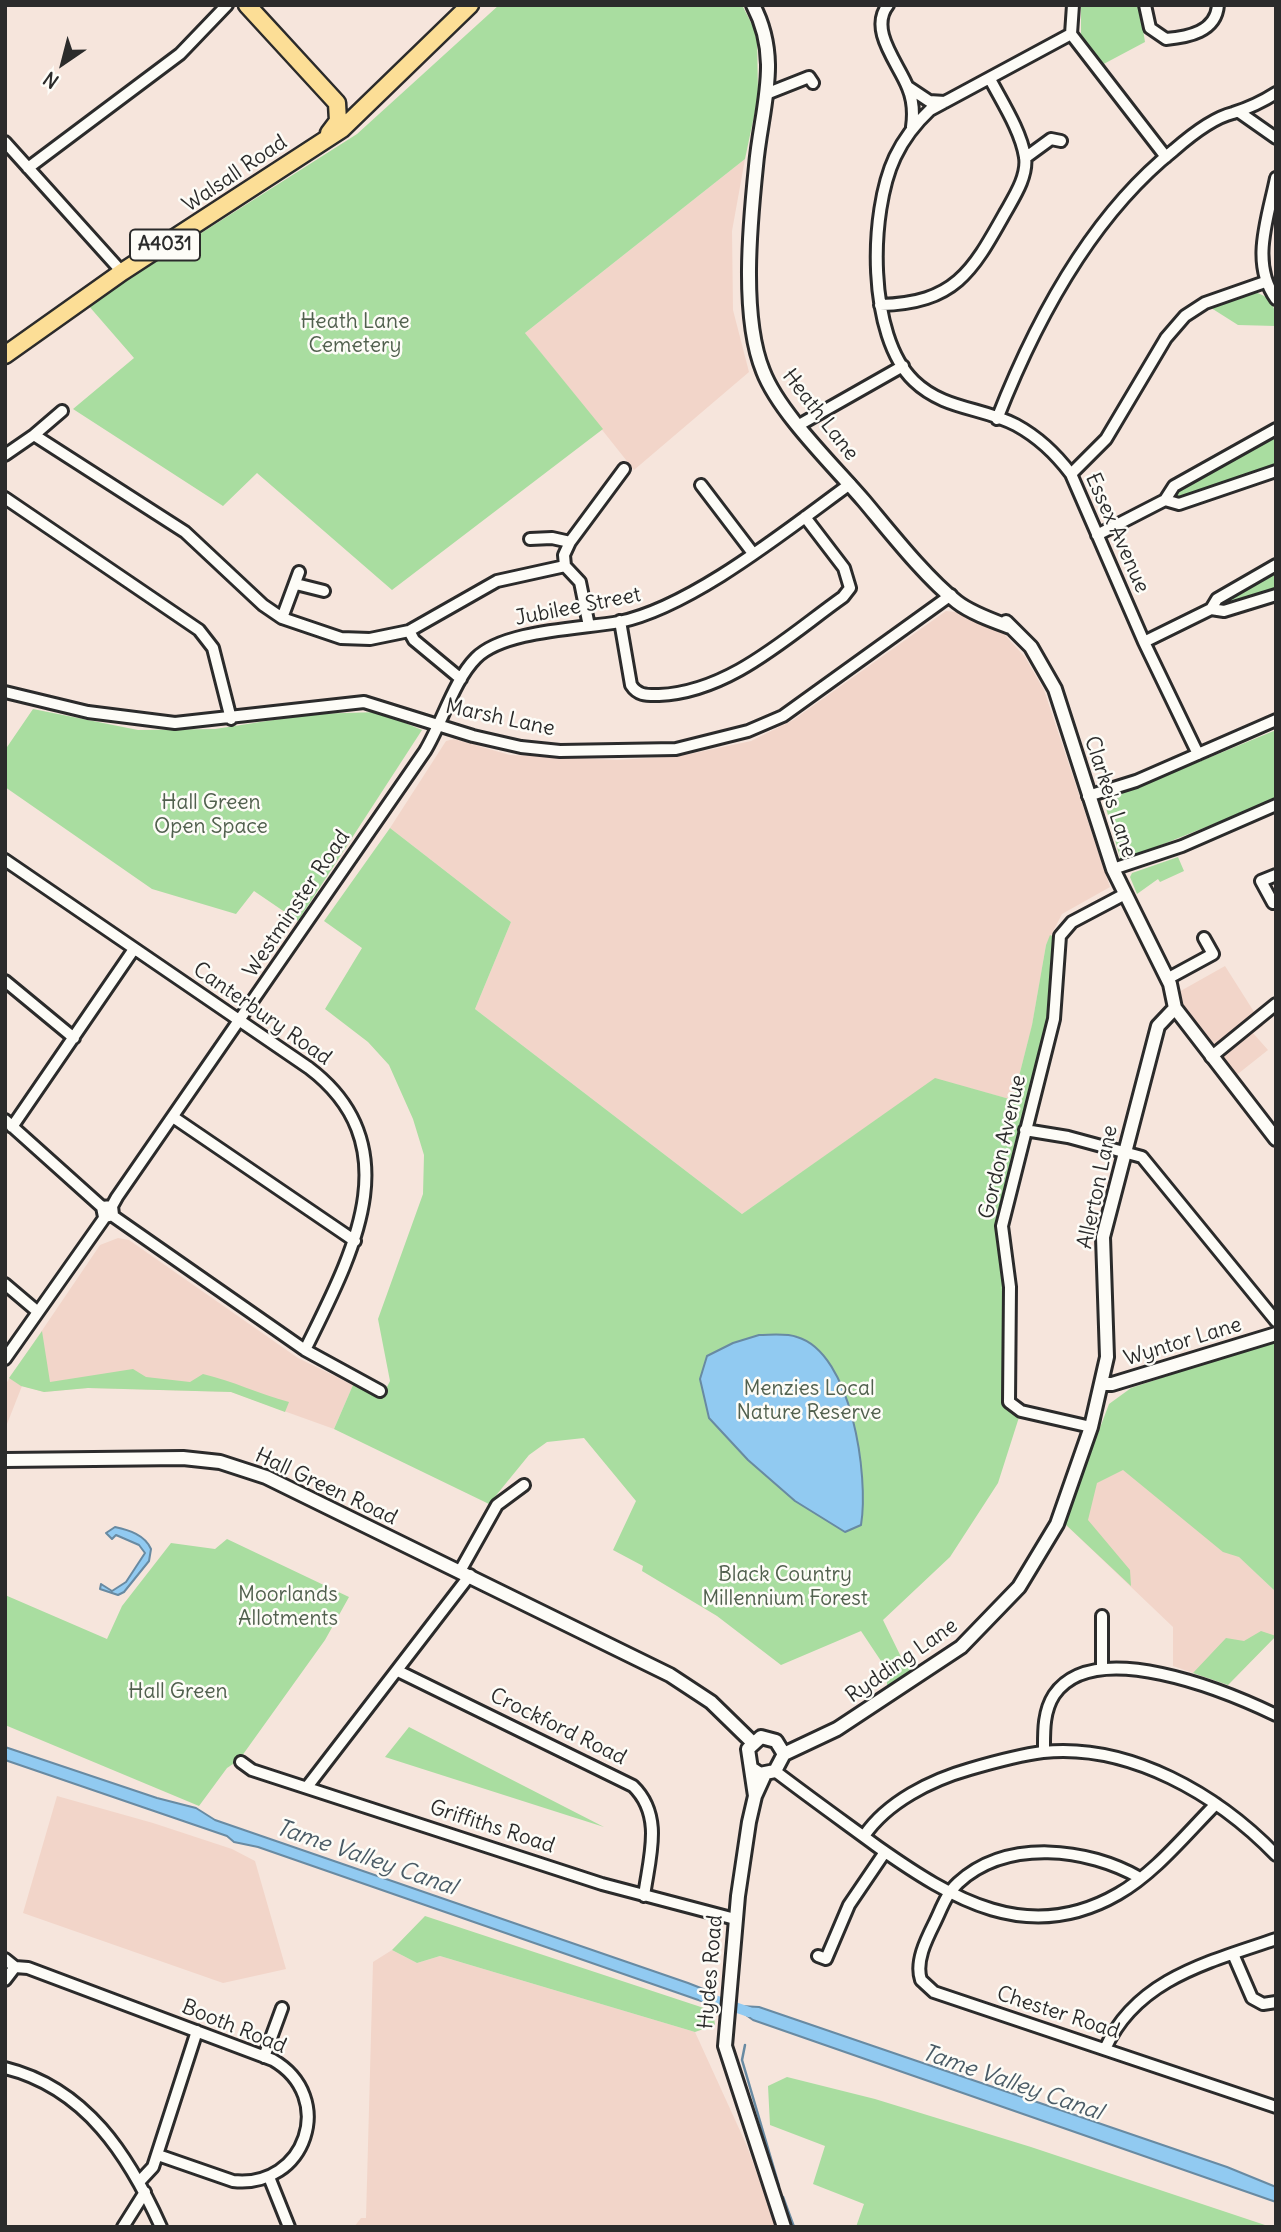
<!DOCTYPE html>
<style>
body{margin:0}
#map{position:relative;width:1281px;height:2232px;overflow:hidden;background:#f6e5dc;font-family:Delius,sans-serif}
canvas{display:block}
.frame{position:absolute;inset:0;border:7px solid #2b2b2b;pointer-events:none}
.north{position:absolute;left:28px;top:28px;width:70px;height:70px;-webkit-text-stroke:5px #fdfcf7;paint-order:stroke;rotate:215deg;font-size:19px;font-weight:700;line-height:28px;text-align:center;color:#2b2b2b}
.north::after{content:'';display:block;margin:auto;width:24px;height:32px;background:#2b2b2b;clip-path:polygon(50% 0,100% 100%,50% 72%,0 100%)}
</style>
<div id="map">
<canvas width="1281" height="2232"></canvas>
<div class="frame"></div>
<div class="north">N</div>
</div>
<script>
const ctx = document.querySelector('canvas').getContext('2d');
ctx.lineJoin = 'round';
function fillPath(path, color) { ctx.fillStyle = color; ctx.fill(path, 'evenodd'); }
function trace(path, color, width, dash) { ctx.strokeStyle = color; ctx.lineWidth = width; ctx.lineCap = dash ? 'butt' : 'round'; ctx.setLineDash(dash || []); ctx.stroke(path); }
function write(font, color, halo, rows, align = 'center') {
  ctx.font = font + ' Delius,sans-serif'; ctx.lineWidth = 5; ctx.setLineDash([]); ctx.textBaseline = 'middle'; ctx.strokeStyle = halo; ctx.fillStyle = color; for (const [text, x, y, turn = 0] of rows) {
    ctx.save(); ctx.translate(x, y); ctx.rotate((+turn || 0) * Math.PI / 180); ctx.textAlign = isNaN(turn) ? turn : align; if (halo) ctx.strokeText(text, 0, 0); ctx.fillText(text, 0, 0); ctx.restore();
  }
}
const built = new Path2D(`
 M745,159l-13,72 1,79 16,62 -115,98 -109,-137z
 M946,611l20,2 38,21 21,23 19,33 66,197 -48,27 -16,31 -14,81 -19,74 -78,-21 -193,135 -267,-205 36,-87 -121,-94 56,-87 8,-2 56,16 107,5 63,-4 71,-15 42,-21z
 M1225,966l38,60 -10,7 15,17 -34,27 -51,-70 -6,-14z
 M118,1238l11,2 169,118 55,27 -19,44 -103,-37 -143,-4 -44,4 -22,-6 -15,38 -2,16v-55l95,-140z
 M1100,1423l176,169v44l-48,49 -55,-19v-39l-109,-104z
 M57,1796l96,27 79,26 23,12 31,108 -63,14 -200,-70z
 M392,1950l25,13 23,-7 255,76 52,114 29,81h-422l7,-9h5l7,-256z`);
const green = new Path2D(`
 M499,5h243l15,29 1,63 -13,62 -220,174 78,96 -211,161 -135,-117 -34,33 -150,-97 61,-51 -46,-53 269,-171z
 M1081,5h58l6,37 -47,25 -17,-25z
 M1255,292c18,6 21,16 21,34l-38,-1 -30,-19z
 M1276,435v31l-96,33 -5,-4 3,-6z
 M1276,571v20l-45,15 -4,-8z
 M33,709l105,21 77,-1 97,-15 67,-2 43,18 -124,191 -44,-30 -18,23 -84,-25 -147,-102v-37z
 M1276,730v69l-155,62 -17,-60z
 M390,828l121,94 -36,87 267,205 193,-136 78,22 19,-75 14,-80 4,-10 9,4 -1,62 -56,225 8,61 -3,106 14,18 -23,72 -48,74 -67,63 20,41 12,6 -28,19v-16l-26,-39 -80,34 -64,-49 -75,-45 1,-5 -30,-16 23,-49 -52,-63 -37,4 -18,13 -40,49 -155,-75 19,-44 29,12 8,-16 -12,-62 45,-125 1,-39 -11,-36 -24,-54 -21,-23 -43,-33 37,-61 -38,-27z
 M1178,857l6,14 -24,11 -2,-3 -21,15 -7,-17 2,-4z
 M42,1331l8,51 83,-13 13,8 44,5 13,-8c30,7 56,20 86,28l-4,10 -54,-20 -143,-4 -44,4 -23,-6 -12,-8z
 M1276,1340v252l-37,-35 -16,-5 -100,-82 -26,13 -9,37 42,50 1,16 -67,-63 45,-119 22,-16z
 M227,1539l122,58 -24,43 -86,120 -12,8 -28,38 -194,-81v-130l102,44 15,-33 49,-63 44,6z
 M1261,1631l15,5 -48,49 -35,-12 33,-35 18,3z
 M409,1727l195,100 -219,-70z
 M425,1916l288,95 2,14 -20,7 -255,-76 -23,7 -25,-13z
 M787,2077l88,22 156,48 240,80h-415l8,-23 -51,-20 12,-38 -55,-21 -2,-39z`);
const water = new Path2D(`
 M759,1335c12,0 27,-2 38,2 55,16 72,140 64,188l-16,7 -50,-31 -47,-41 -39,-42 -9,-39 7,-23 26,-13z
 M115,1527c14,3 30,8 36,22l-2,12 -25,31 -6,3 -18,-6 1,-5 11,7 14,-9 19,-29 -6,-8 -23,-10 -4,4 -6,-6z
 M5,1747l152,51 39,10 19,12 473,163 23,9 3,8 -7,3 -449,-156 -24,-5 -7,-6 -222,-76z
 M741,2006l18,1 468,160 49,20v15l-523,-182 -17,-12z`);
const stream = new Path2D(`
 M745,2045l-3,15 37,126
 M783,2197l11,30`);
const canal = new Path2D(`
 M703,1996l46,16`);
const minor = new Path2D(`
 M888,5c-20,25 11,59 20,83 5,12 6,25 4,39
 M1073,5l-2,29 95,123
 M1145,5l5,23 16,11c22,-2 50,-7 52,-34
 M1071,34l-141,76c-15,14 -26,28 -35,47 -26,55 -28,179 19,224 30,29 68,26 102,44 22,12 40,29 55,49l73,168 54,112
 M908,87l21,14 16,1
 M766,94l43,-17 4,6
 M1239,112l37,26
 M5,142l117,130
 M1025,158l26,-19 10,2
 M28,168l152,-114 47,-49
 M1276,178c-8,40 -26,85 0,121
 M880,305c75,-2 92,-33 125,-92 9,-16 23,-37 20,-56 -4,-26 -23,-55 -35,-78
 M997,419c38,-97 94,-203 177,-269 16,-14 38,-32 59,-37 16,-5 29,-11 43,-20
 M799,425l104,-59
 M34,435l28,-24
 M5,455l29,-20 151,97 78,73 19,13 59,20 29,1 39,-8
 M1071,474l35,-35 60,-101 19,-22 20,-13 60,-21
 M701,485l51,67
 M5,498l194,132 14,18 18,71
 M1165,500l9,-14 102,-57
 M1097,535l68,-35 14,4 97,-33
 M530,539l22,-1 18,4
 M565,566l-1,-11 6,-13 54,-73
 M296,584l28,7
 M1211,609l13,2 52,-16
 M282,618l17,-46
 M620,621l11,64c7,11 16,10 28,10 71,-3 129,-59 184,-98l7,-9 -6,-20 -39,-51
 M1144,642l67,-33 6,-10 59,-34
 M461,679l-47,-39 -5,-9 88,-50 68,-15 15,16 9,44
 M5,692l83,20 87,11 189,-21 109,34 48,11 39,4 116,-2 72,-18 35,-15 168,-121
 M1088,796l48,-15 140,-61
 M5,860l304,208c104,79 41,190 -4,282
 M1113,869l69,-23 94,-41
 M1273,903l-12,-22 15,-6
 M1167,979l46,-25 -9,-16
 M5,981l69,57
 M1211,1057l65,-53
 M173,1117l182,124
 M5,1120l97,87
 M12,1127l122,-178
 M1025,1130l43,7 74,20 134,164
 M112,1206l-10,1 2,10 9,-2 -1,-9 5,-9 308,-446c17,-28 29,-71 51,-93 28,-28 104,-29 143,-36 73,-15 169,-93 231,-138
 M113,1216l192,134 75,41
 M5,1284l33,28
 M5,1359l100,-142
 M1091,1427l-70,-16 -12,-9 1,-115 -8,-61 52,-207 6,-83 12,-14 53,-28
 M460,1571l37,-66 27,-20
 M1102,1616v53
 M398,1671l235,115c31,30 16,72 11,110
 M1044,1752c0,-19 -1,-40 10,-57 40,-59 172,-4 222,20
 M241,1762l11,8 350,114 133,35
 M775,1771c34,26 69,51 103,76 74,52 150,99 240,47 37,-21 68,-60 98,-90
 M307,1787l163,-212
 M864,1836c23,-34 67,-56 106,-67 24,-7 49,-14 73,-17 87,-9 175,43 233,103
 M1140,1878c-52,-30 -133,-40 -182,5 -12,11 -17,27 -24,41 -8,16 -19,38 -13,56l13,12 342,115
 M1233,1954l19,44 11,6 13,-2
 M818,1956l8,3 23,-54 36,-53
 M5,1959l10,8 13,1 245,92c64,37 33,129 -40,121l-75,-26
 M5,1980l10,-13
 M1105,2049c31,-70 104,-87 171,-110
 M264,2057l18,-49
 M5,2068c81,20 124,88 156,159
 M269,2177l20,50
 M139,2182l14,-15 44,-136
 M123,2227l22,-35`);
const tertiary = new Path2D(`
 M753,5c29,55 8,103 3,161 -6,58 -15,151 7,205 16,42 71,95 101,130 26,31 62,77 93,101 14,11 37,19 53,25
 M1006,622l25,25 24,42 58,180 57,115 5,24 101,131
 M1101,1384h11l164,-50
 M5,1460l178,-2 37,4 46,15 404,198 41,27 41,40
 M784,1754l53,-25 124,-82 58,-60 38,-63 34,-97 16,-70 -4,-120 55,-211 17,-18
 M751,1768l9,6 15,-3 9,-17 -8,-13 -15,-4 -13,12 7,47
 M765,1774l-10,22 -6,26 -11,74 -13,150 59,181`);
const primary = new Path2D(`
 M247,5l90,98 1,18 -9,12
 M5,355l117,-83 220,-143 128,-124`);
const shields = [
 [165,245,70]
];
const shieldNames = [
 ["A4031",165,245]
];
const streetNames = [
 ["Walsall Road",235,174,-34],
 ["Heath Lane",820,415,52],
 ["Essex Avenue",1117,533,66],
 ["Jubilee Street",578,607,-11],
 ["Marsh Lane",500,718,12],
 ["Clarke's Lane",1110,797,72],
 ["Westminster Road",297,904,-56],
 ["Canterbury Road",262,1014,35],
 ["Gordon Avenue",1003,1147,-77],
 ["Allerton Lane",1098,1187,-78],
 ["Wyntor Lane",1183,1342,-17],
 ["Hall Green Road",326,1487,25],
 ["Rydding Lane",902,1661,-35],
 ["Crockford Road",558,1727,26],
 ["Griffiths Road",492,1827,18],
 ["Hydes Road",711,1972,-85],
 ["Chester Road",1058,2013,18],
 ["Booth Road",234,2027,22]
];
const parkNames = [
 ["Heath Lane",355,322],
 ["Cemetery",355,346],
 ["Hall Green",211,803],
 ["Open Space",211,827],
 ["Menzies Local",809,1389],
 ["Nature Reserve",809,1413],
 ["Black Country",785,1575],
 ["Millennium Forest",785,1599],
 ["Moorlands",288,1595],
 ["Allotments",288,1619],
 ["Hall Green",178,1692]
];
const waterNames = [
 ["Tame Valley Canal",366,1858,19],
 ["Tame Valley Canal",1012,2083,19]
];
fillPath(built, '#f2d5c9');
fillPath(green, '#a9dda0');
fillPath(water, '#91caf1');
trace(water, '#688aa2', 2);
trace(stream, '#688aa2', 2.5);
trace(canal, '#91caf1', 10);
trace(minor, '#2b2b2b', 16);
trace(tertiary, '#2b2b2b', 18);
trace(primary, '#2b2b2b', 21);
trace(minor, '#fdfcf7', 10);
trace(tertiary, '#fdfcf7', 12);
trace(primary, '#fcde96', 16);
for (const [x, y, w] of shields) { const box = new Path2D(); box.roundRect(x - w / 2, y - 15.5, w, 31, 5); ctx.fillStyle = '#fdfcf7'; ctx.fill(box); trace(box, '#2b2b2b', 2); }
write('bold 19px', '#2b2b2b', null, shieldNames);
write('21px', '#2b2b2b', '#fdfcf7', streetNames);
write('21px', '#51604e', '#fdfcf7', parkNames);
write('italic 23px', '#4a5b66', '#fdfcf7', waterNames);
</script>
